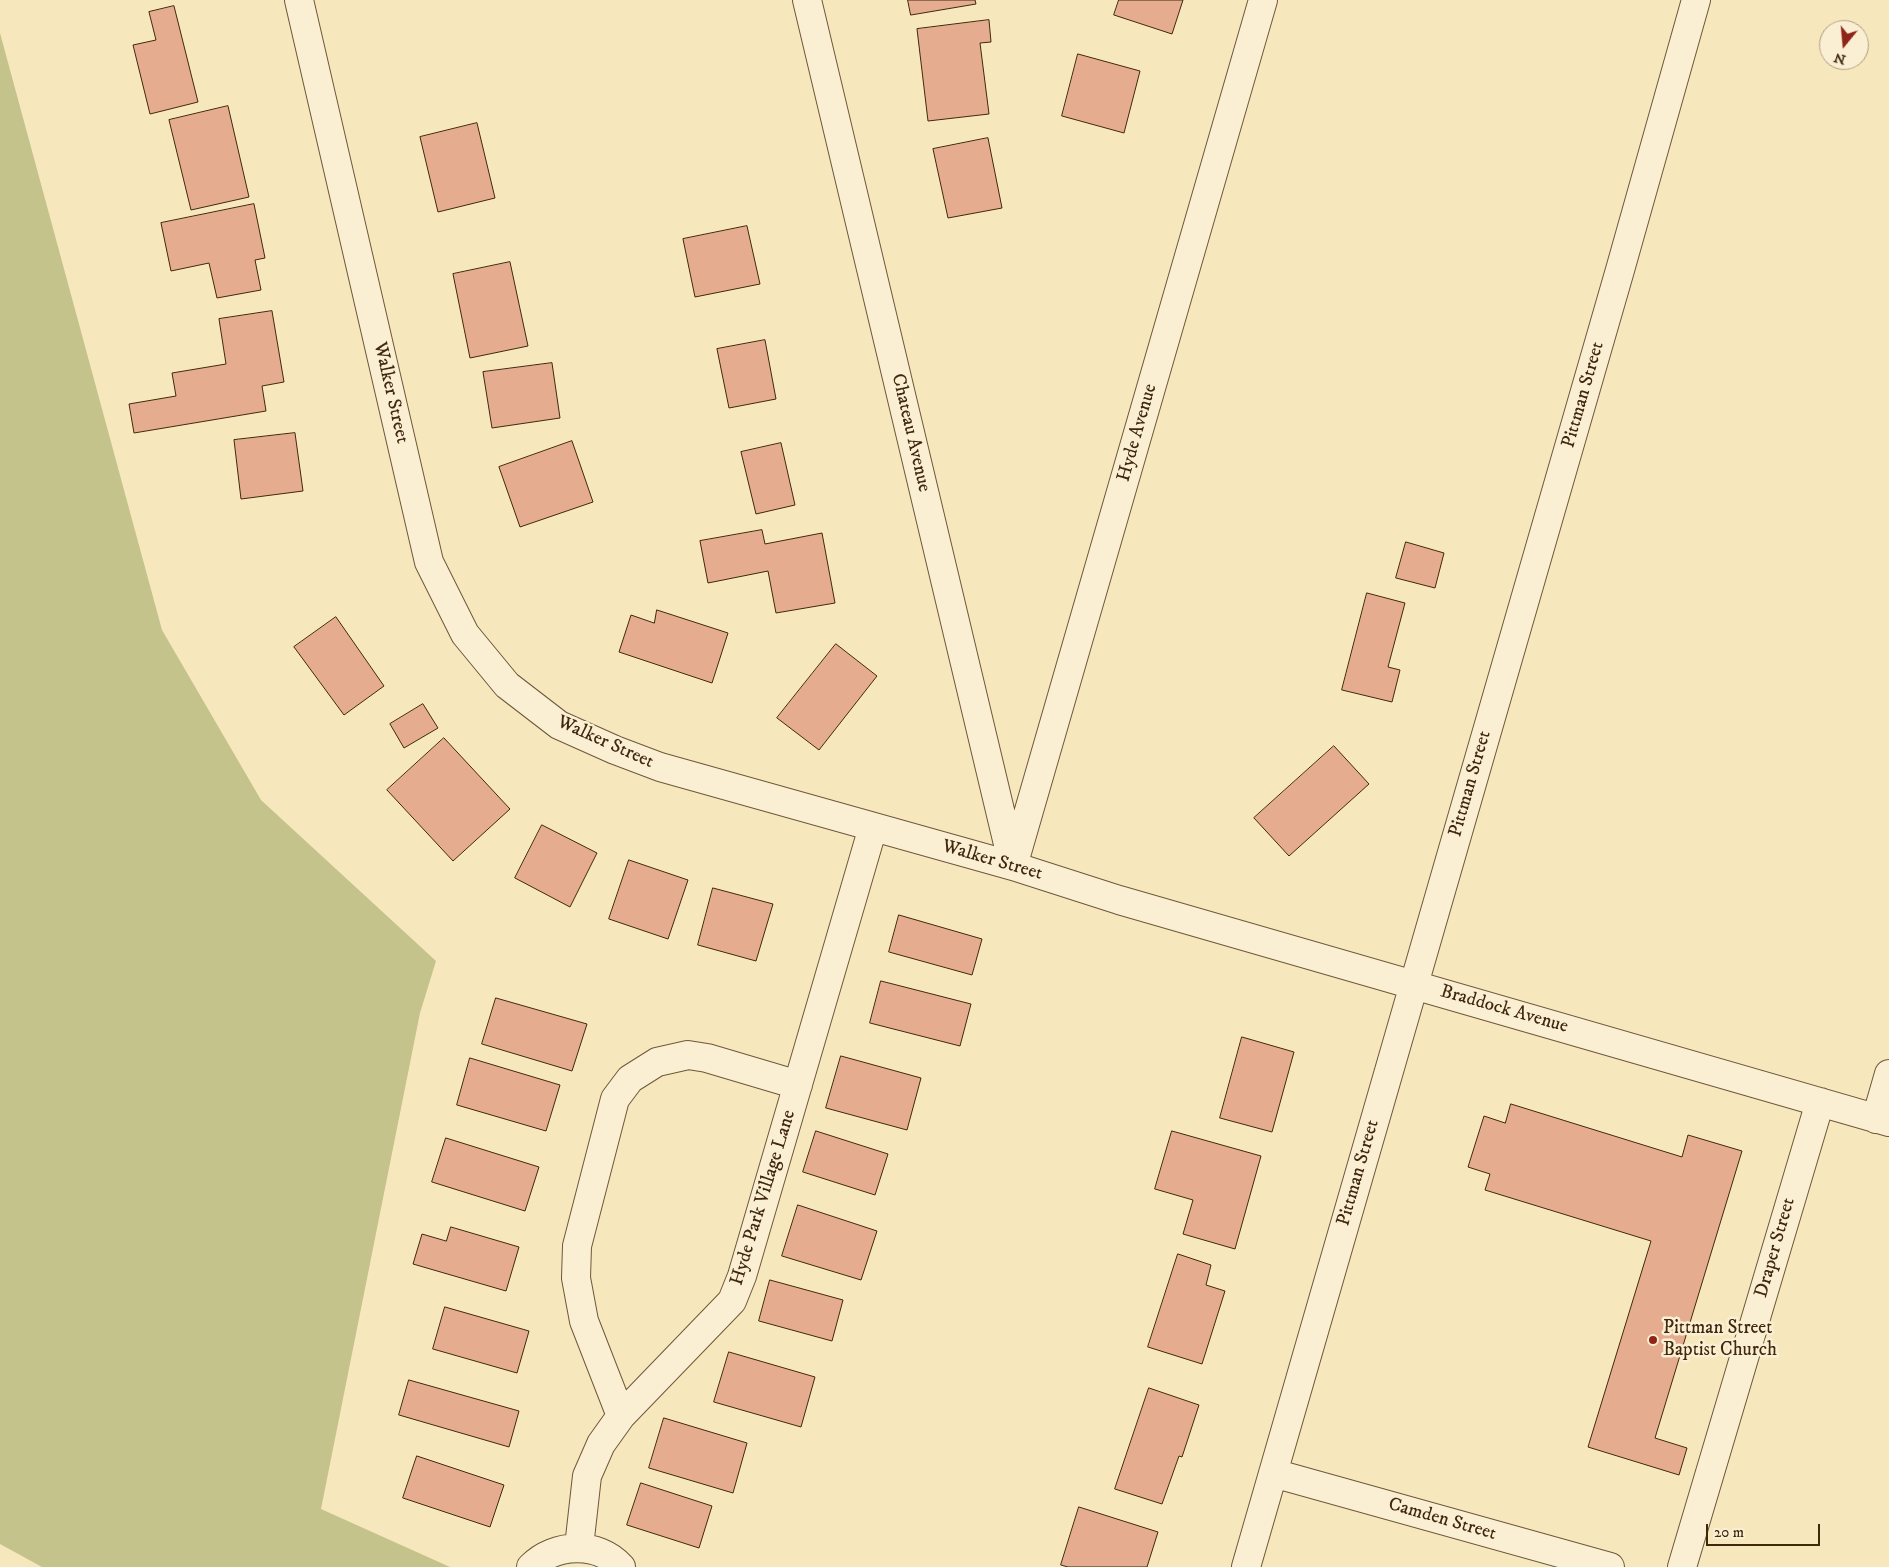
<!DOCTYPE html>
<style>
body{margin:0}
#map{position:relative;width:1889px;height:1567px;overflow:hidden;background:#f7e7bc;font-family:"IM FELL DW Pica",serif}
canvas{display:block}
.north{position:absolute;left:1819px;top:20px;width:50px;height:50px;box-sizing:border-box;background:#faefd3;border:1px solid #b09f85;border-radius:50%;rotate:197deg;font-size:14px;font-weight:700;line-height:20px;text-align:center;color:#40280f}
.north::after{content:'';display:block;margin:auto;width:18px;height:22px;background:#8f2418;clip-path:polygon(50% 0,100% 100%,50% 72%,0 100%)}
.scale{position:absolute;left:1706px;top:1524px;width:114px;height:22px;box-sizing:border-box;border:2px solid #40280f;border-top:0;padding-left:6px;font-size:15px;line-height:18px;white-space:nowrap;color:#40280f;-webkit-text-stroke:4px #faefd3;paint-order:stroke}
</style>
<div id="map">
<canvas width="1889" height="1567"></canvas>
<div class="north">N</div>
<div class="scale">20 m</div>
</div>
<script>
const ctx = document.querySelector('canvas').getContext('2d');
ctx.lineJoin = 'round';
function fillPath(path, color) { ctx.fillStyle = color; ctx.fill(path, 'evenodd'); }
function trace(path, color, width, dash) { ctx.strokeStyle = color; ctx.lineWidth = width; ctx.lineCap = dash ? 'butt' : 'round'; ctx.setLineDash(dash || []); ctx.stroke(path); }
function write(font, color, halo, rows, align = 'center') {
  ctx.font = font + ' "IM FELL DW Pica",serif'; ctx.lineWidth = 5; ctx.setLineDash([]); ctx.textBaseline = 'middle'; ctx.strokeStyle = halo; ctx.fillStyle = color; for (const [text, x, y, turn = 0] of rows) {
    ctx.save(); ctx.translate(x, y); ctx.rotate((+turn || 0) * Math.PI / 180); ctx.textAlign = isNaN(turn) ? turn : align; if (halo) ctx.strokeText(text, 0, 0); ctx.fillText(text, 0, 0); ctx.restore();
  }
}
const green = new Path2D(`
 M0,33l162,597 99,170 175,161 -16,52 -99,496 129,58h-408l-42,-23z`);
const building = new Path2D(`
 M908,0h67l1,4 -65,11z
 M1119,0h64l-11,34 -58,-19z
 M174,6l24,96 -48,12 -17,-69 23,-5 -7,-28z
 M989,20l2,22 -11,1 9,71 -61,7 -11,-92z
 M1078,54l62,17 -16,62 -62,-17z
 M228,106l21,91 -58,13 -22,-90z
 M477,123l18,75 -57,14 -18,-75z
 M988,138l14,70 -54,10 -15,-69z
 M254,204l11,54 -10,2 6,30 -44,8 -8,-35 -38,8 -10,-48z
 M747,226l13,58 -65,13 -12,-58z
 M510,262l18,84 -58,12 -17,-84z
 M272,311l12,71 -22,4 4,25 -132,22 -5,-29 47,-8 -4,-23 54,-9 -7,-45z
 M765,340l11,59 -47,9 -12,-59z
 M552,363l8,55 -68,10 -9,-56z
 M295,433l8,58 -62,8 -7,-59z
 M572,441l21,61 -73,25 -21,-60z
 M781,443l14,62 -39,9 -15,-62z
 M762,530l3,14 57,-11 13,70 -59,10 -8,-42 -60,12 -8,-42z
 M1406,542l38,11 -9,35 -39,-10z
 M1367,593l38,10 -17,64 12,3 -8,32 -50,-12z
 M657,610l71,23 -16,50 -93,-31 12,-37 23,8z
 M336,617l48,69 -40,29 -50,-68z
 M836,644l41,32 -58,74 -42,-32z
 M423,704l15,24 -34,20 -14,-24z
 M444,738l66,71 -57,52 -66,-71z
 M1334,746l35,38 -80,72 -35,-38z
 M542,825l55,28 -27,54 -55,-29z
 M629,860l59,20 -20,59 -59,-20z
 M713,888l60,16 -17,57 -58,-16z
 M899,915l83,24 -10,36 -83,-23z
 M881,981l90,23 -11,42 -90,-23z
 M496,998l91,26 -15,47 -90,-27z
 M1242,1037l52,15 -22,80 -52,-14z
 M841,1056l80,22 -14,52 -81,-22z
 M470,1058l90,27 -14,46 -89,-26z
 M1511,1104l171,53 6,-22 54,16 -87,287 32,10 -8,27 -91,-28 63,-206 -166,-51 5,-16 -22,-7 16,-51 21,7z
 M816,1131l72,23 -13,41 -72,-23z
 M1172,1131l89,25 -26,93 -52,-15 10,-34 -38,-11z
 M446,1138l93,29 -14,44 -93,-29z
 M798,1205l79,26 -16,49 -79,-24z
 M451,1227l68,20 -13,44 -93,-27 9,-30 24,7z
 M1178,1254l33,11 -5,20 19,6 -23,73 -54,-17z
 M770,1280l73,20 -11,41 -73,-20z
 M445,1307l84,24 -12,42 -84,-24z
 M729,1352l86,25 -14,50 -87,-25z
 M409,1380l110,31 -10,36 -110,-32z
 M1149,1388l50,17 -17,52 -3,-1 -17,48 -47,-15z
 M664,1418l83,25 -14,50 -84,-25z
 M417,1456l87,29 -14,42 -87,-29z
 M641,1483l71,23 -13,42 -72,-23z
 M1079,1507l79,25 -11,35h-79l-7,-2z`);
const minor = new Path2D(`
 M299,0l130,562 36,72 42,51 52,40 56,25 45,17 353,99 106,34 770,222
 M807,0l206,865
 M1013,866l250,-866
 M1876,1119l13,-45
 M621,1416l-37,-95 -8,-43 1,-32 38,-147 15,-20 27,-17 31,-7 19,3 91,27
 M1273,1473l337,94
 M579,1547l8,-71 14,-32 20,-28 111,-115 10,-25 131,-449
 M531,1567c24,-24 67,-26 90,0
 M1246,1567l374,-1297 76,-270
 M1682,1567l138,-465`);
const markers = [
 [1653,1340,5,"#8f2418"]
];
const streetNames = [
 ["Walker Street",390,393,77],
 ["Pittman Street",1584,395,-74],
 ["Chateau Avenue",910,433,77],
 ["Hyde Avenue",1138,433,-74],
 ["Walker Street",605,743,24],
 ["Pittman Street",1471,784,-74],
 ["Walker Street",992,861,16],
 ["Braddock Avenue",1504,1010,16],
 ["Pittman Street",1359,1173,-74],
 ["Hyde Park Village Lane",764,1198,-73],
 ["Draper Street",1776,1248,-74],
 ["Camden Street",1442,1520,16]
];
const poiNames = [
 ["Pittman Street",1663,1329],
 ["Baptist Church",1663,1351]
];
fillPath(green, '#c4c38c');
fillPath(building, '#e5ac8f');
trace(building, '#40280f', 1);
trace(minor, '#6e583a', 30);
trace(minor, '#faefd3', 28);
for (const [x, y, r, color] of markers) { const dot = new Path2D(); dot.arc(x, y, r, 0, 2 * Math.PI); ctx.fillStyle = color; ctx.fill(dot); trace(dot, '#faefd3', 2); }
write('19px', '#40280f', '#faefd3', streetNames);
write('19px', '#40280f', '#faefd3', poiNames, 'left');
</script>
